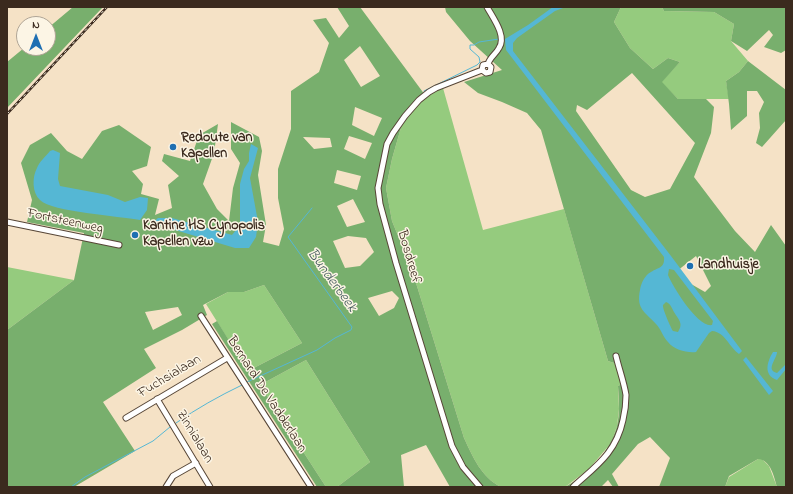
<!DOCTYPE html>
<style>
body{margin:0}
#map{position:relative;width:793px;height:494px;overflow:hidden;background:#f5e2c6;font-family:"Indie Flower",sans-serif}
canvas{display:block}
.frame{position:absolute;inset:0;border:8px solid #3b2a1e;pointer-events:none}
.north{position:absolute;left:16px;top:16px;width:40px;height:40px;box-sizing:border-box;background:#fcf5e5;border:1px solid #afa495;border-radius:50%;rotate:0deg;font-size:11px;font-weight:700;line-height:16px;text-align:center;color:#3b2a1e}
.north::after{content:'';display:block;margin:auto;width:14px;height:18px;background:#1f6fb2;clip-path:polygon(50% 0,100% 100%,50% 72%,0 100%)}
</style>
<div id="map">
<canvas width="793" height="494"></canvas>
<div class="frame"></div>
<div class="north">N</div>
</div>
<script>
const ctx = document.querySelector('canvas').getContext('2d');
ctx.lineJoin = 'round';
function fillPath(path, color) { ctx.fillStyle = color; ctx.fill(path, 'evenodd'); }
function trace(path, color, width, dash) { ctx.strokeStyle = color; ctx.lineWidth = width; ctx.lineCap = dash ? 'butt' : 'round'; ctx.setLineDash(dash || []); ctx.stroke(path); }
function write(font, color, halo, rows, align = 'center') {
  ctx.font = font + ' "Indie Flower",sans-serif'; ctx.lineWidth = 3; ctx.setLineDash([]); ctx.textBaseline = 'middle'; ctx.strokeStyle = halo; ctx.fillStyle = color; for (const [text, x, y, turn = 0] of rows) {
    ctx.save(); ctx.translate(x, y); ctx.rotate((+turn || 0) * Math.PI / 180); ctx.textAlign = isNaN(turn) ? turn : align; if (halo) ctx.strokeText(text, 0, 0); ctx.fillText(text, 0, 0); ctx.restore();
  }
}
const green = new Path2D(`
 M621,7h41l2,4 50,1 20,12 -3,17 17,20 -9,11 -13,9 3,18h-51l-17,-17 19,-20 -12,-4 -15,11 -23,-21 -16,-26z
 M443,88l40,142 81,-21 44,152 9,3 5,20 -4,2 1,23 -2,17 -6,17 -22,26 -24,18h-64c-20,-10 -28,-30 -37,-49l-52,-168 -20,-49 -6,-33 6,-29 10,-35 22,-30z
 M7,267l67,13 -67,50z
 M264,285l38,58 -54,28 -42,-67 22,-12h16z
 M306,360l64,102 -33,25h-11l-66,-102z
 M758,459h4l7,7 8,21h-52l4,-10z`);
const forest = new Path2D(`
 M73,7h30l-96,101v-46l17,-14h24v-20z
 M337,7h23l65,88 -23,29 -10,35 -6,29 6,33 20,49 52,168c9,19 17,39 37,49h-51l-24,-42 -25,10 3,32h-67l33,-25 -64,-102 -46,25 66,102h-9l-105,-163 5,-3 31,50 54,-28 -38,-58 -20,7h-16l-25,13 4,10 -25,15 -38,19 12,19 -53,34 32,49 -61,36h-67v-157l67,-50 10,-47 -57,-11 5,-22 -11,-37 9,-18 21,-12 16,18 15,8 20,-28 17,-6 32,22 -4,19 -15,5 11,13 -2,10 18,5 -4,16 17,-7 -4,-23 11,-9 -17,-15 2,-7 26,7 9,-26 19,-11 -4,29 -11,31 14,25 12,12 4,-33 7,-25 -9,-14v-27l28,15 3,14 -4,24 8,50 -3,17 16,4 5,-17 -6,-31v-29l13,-40v-38l28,-19 10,-29 -16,-23 13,-2 13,20 10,-12zM360,46l20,30 -19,11 -17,-27zM355,107l27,11 -8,18 -22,-11zM349,136l23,7 -7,16 -21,-10zM303,137l27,1 2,9 -18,2zM337,170l24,6 -4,14 -23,-7zM353,199l12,23 -18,5 -10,-21zM348,236l18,2 8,14 -14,14 -15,2 -12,-27zM392,291l7,7 -5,10 -15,8 -11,-18zM178,307l4,8 -29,15 -8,-18z
 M445,7h176l-7,15 16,26 23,21 15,-11 12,4 -18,20 16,17h28l8,8 -3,26 -17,44 41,54 20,21 16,-27 15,21v241h-9c-3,-10 -6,-27 -19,-28l-29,17 -4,11h-66l11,-29 -20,-21 -12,7 -26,30 7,13h-6l-5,-7 -7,7h-36c23,-13 45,-35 52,-61 3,-13 2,-27 1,-40l4,-2 -5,-20 -9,-3 -67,-231 -14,-17 -25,-11 -24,-9 -14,-11 38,-12 -32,-29 -24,-29zM632,73l63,70 -25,46 -25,8 -14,-7 -55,-79 1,-6 10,5zM696,256l15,30 -6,6 -14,-8 -14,-13z
 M662,7h124v43l-5,3 -17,-6 9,-12 -4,-5 -22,21 -16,-10 3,-17 -20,-12 -50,-1z
 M748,61l38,29v30l-24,27 -6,-4 4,-15 -1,-15 5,-11 -7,-11h-10v25l-16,14 -2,-26 -3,-23 13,-9z`);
const water = new Path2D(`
 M553,7h27l-17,1 -8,3 -38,27 -4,5v8l158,205 71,95 -3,3c-10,-7 -14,-22 -27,-23l-3,2 -13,19c-9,1 -22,-2 -28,-10 -5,-5 -7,-13 -12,-18 -11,-12 -20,-15 -16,-34 1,-7 5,-15 11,-18 8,-5 14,-4 13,-15l-158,-207 -1,-11 23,-14zM669,269l5,1 39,51 -1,4c-14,3 -39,-38 -44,-50zM666,302c5,2 5,5 8,10 4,7 10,11 4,20l-5,-1c-2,-3 -11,-23 -10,-26z
 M251,144l7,4 -8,30 8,44 -2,15 -7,11h-14l-83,-25 6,-5h14l60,17 8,-10v-41l4,-15 5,-8v-8z
 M53,150l7,3 -2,26 2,7 48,9 17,7 15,-5 8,1 -1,12 -7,10c-21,-4 -88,-8 -100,-20 -8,-7 -8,-23 -3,-32 2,-6 9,-12 13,-17z
 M773,352h4c0,7 -12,18 0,21l9,-9v5l-9,11c-14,-5 -10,-18 -4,-28z
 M746,357l27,34 -4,4 -26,-35z`);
const stream = new Path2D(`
 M424,91l53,-26 3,-3 -1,-5 -9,-8v-4h4l5,-3 20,-3
 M247,382l70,-32 18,-12 16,-8 1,-3 -64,-90 24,-29
 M176,423c20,-14 43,-27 66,-38
 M71,487l14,-10 68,-36 17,-14`);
const minor = new Path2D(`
 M482,70l1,-5 5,-1c2,-7 8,-10 11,-16 8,-12 -6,-30 -12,-41
 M482,70l4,3 4,-1 1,-5 -3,-3
 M7,222l112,23
 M201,316l110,171
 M157,399l53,88
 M126,418l101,-60
 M166,487l7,-11 23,-13
 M480,487l-17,-20 -11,-21 -56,-183 -16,-59 -2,-16 9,-44 6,-11 12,-17 14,-16 10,-8 7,-4 46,-18
 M573,487c23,-21 43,-34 50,-67 2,-8 3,-17 3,-25 -2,-13 -7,-26 -10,-39`);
const rail = new Path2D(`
 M7,114l100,-107`);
const markers = [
 [173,147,4,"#1f6fb2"],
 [135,235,4,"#1f6fb2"],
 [690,266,4,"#1f6fb2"]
];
const poiNames = [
 ["Redoute van",181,139],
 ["Kapellen",181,155],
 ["Kantine HS Cynopolis",143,227],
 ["Kapellen vzw",143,243],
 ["Landhuisje",698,266]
];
const streetNames = [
 ["Fortsteenweg",65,222,12],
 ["Bosdreef",408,257,74],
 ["Fuchsialaan",170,377,-31],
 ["Bernard De Vadderlaan",266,395,57],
 ["Zinnialaan",194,437,59]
];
const waterNames = [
 ["Bunderbeek",331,281,54]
];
fillPath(green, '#95cb7e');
fillPath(forest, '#78af6d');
fillPath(water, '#55b7d4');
trace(stream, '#55b7d4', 1);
trace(minor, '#574637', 7);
trace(minor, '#fff', 5);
trace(rail, '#3b2a1e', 2.5);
trace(rail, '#fcf5e5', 1, [3]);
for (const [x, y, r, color] of markers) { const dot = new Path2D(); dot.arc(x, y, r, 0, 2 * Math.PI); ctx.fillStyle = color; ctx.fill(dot); trace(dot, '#fcf5e5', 1.5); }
write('bold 14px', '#3b2a1e', '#fcf5e5', poiNames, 'left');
write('14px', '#3b2a1e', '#fcf5e5', streetNames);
write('italic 15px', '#445b5e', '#fcf5e5', waterNames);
</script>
